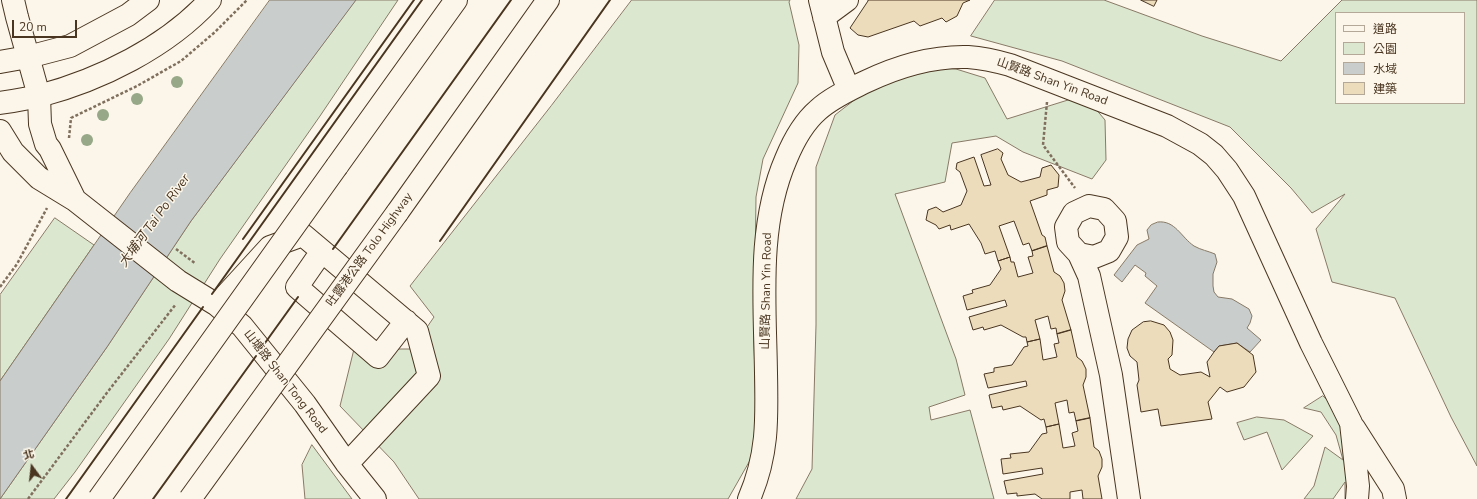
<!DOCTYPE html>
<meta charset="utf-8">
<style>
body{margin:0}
#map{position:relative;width:1477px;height:499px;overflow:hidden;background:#fbf6e9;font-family:"Nunito Sans","Noto Sans TC",sans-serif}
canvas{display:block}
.legend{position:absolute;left:1335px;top:12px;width:130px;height:92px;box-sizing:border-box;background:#fbf6e9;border:1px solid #b4a999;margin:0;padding:5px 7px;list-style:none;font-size:12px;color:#4a3520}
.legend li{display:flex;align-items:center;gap:8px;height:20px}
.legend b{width:20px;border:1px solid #b4a999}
.north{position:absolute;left:12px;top:447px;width:40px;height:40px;-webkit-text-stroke:3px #fbf6e9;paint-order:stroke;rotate:345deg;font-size:11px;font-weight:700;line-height:16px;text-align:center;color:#4a3520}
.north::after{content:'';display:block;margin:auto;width:14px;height:18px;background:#4a3520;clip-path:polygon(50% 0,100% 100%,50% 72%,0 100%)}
.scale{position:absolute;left:12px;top:20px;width:65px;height:18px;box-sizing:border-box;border:2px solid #4a3520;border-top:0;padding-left:5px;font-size:12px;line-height:14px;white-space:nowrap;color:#4a3520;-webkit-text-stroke:3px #fbf6e9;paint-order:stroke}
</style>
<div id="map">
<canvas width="1477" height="499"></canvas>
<ul class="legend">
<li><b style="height:5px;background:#fbf6e9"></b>道路</li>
<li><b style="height:11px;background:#dce7d0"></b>公園</li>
<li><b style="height:11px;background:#c9cecd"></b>水域</li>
<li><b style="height:11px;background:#ecdcbc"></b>建築</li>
</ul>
<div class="north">北</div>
<div class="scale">20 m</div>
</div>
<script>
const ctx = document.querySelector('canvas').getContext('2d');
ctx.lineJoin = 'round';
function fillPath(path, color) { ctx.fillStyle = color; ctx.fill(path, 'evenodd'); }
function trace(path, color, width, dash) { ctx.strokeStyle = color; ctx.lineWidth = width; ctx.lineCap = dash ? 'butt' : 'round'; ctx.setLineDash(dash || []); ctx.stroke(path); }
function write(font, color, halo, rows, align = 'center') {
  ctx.font = font + ' "Nunito Sans","Noto Sans TC",sans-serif'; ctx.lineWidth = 3; ctx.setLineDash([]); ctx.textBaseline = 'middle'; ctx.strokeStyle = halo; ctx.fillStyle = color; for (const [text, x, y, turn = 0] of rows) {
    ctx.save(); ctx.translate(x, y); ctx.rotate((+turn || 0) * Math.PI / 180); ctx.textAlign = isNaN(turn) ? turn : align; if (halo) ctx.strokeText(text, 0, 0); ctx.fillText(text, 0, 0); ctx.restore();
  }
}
const green = new Path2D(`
 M356,0h42l-78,116 -100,143 -51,80 -94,133 -21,27h-54l107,-152 84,-126z
 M632,0h158l-1,2 10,43 -1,38 -35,76 -7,38 -2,145 3,106 -29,51h-309l-25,-37 -54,-56 14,-57h58l22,-32 -24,-31 141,-180z
 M995,0h109l98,36 79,25 61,-61h135v466l-26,-49 -56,-119 -63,-16 -16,-53 29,-35 -33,19 -21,-25 -61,-61 -168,-66 -91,-25zM1336,13h128v90h-128z
 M918,67l38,2 29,9 22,41 77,-24 21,25 1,40 -14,19 -69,-27 -27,-16 -44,7 -7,39 -50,12 61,165 9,36 -36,12 2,13 39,-10 24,89h-198l16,-30 4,-144v-158l19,-52 45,-35z
 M55,218l39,27 -94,136v-86z
 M1323,396l12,11 25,92h-15v-17l-12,17h-29l10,-13 11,-39 18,13 -7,-25 -15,-23 -17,-4z
 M1257,417l27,3 29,16 -31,34 -15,-38 -23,8 -7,-17z
 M312,445l40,54h-47l-3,-34z`);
const water = new Path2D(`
 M270,0h86l-165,221 -84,126 -107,152v-118l130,-188z
 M1158,222c17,-2 23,15 36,24 7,4 14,5 21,8l2,8 -4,12v12l1,6 4,5 14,2 17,10 3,7 -2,7 -3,5 14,12 -11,12 -13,-9 -18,3 -5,6 -69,-49 12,-17 -12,-10 1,-3 -11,-8 -13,17 -8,-7 23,-30 12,-6 -2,-9 4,-5z`);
const building = new Path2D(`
 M868,0h102l-7,3 -6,13 -11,6 -4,-4 -22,8 -6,-5 -46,16 -10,-2 -8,-7 18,-27z
 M1141,0h16l-3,6z
 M998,149l5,4 -2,6 7,16 13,7 19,-5 2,-9 9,-3 8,10 -1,12 -11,3v5l-17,6 12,34 3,2 2,9 -15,5 -3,-8 -6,2 -9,-24 -15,5 11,31 -12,4 -3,-10 -10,3 -4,-11 -12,-19 -18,6 -1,-5 -11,4 -3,-4 -10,-5 2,-10 8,-3 7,5 18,-7 6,-14 -7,-19 -4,-3 1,-6 17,-6 10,29 7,-1 -10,-30z
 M1047,246l7,26 6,4 4,7 1,8 -3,9 9,30 -14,4 -1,-6 -5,1 -3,-13 -13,4 5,19 -13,3 -1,-5h-3l-22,-12 -17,5 -1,-3 -10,3 -4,-13 38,-11 -2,-6 -38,10 -4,-14 10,-3 -1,-3 18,-5 11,-16 -3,-8 12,-4 1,5h3l4,15 15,-4 -5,-16 5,-1 -1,-5z
 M1151,321l13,4 6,7 3,8 -1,15 -4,4 2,10 10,6 21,-3 9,5 -3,-15 7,-10 5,-6 18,-3 16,12 3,17 -12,15 -17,5 -7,-5 -12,15 4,17 -51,7 -3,-17 -17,3 -4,-27 2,-5 -2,-18 -7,-6 -3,-8 1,-9 4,-9 11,-8z
 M1071,330l6,27 5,4 4,8v8l-3,8 7,33 -14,3 -2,-9 -5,1 -2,-13 -12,3 4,21 -13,3 -2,-8 -3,1 -21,-14 -17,4 -1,-4 -10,2 -3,-13 38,-9 -1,-5 -38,7 -4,-14 10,-2v-4l18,-3 12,-18 4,-1 -1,-4 13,-3 3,21 14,-3 -3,-13 5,-1 -2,-9z
 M1090,418l4,29 5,4 3,8v8l-4,9 4,23h-19l-1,-9 -12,2v7h-28l-7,-5 -18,2v-3l-10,1 -3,-13 39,-7 -1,-6 -39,6 -2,-15 10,-1 -1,-4 19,-2 13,-18 5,-1 -1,-6 13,-3 4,24 12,-2 -3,-13 6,-2 -2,-10z`);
const path = new Path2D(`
 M1047,102l-4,43 32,43
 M69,138l2,-20 66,-32 44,-25 34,-29 32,-32
 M176,249l20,15
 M0,287l17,-23 30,-56
 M28,499l78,-105 70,-90`);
const minor = new Path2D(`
 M13,0l4,17 22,79 1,28 6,20 4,5 25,51
 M820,0l13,52 16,38
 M824,17l23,-17
 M0,131l13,21 26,26 36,22 103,81 39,24 25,21 63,78 42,60 28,35
 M322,251l-25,36 81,70 28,-36
 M1079,254l15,3 15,-6 8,-14 -2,-16 -11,-12 -15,-3 -15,7 -8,14 2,15 11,12 10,22 22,99 18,124
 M217,305l53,-58 33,-12 114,96 12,45 -82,88
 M1354,428l39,61 2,10
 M749,499c19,-44 18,-79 17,-126 -1,-71 -9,-147 20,-214 7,-17 17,-36 32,-49 13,-12 31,-20 47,-28 31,-15 68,-26 103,-25 14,1 28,4 42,8l157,61 33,18 14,11 13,15 17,26 67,147 40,80 7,63 -1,13`);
const major = new Path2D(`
 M0,62l28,-5 42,-11 58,-31 20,-15
 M0,103c13,-2 26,-4 39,-7 61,-16 128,-49 171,-96`);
const highway = new Path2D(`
 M337,166l119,-166
 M397,213l151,-213`);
const highwayBridge = new Path2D(`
 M99,499l238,-333
 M190,499l207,-286`);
const wall = new Path2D(`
 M243,239l171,-239
 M440,241l170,-241
 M333,249l178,-249
 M212,294l210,-294
 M265,343l33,-46
 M66,499l137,-192
 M153,499l103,-143`);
const trees = [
 [177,82],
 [137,99],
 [103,115],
 [87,140]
];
const streetNames = [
 ["山賢路 Shan Yin Road",1052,82,20],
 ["吐露港公路 Tolo Highway",370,250,-54],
 ["山賢路 Shan Yin Road",767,291,-89],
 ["山塘路 Shan Tong Road",285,382,52]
];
const waterNames = [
 ["大埔河 Tai Po River",155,221,-54]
];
fillPath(green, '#dce7d0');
trace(green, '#887966', 1);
fillPath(water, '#c9cecd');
trace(water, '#887966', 1);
fillPath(building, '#ecdcbc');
trace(building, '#4a3520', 1);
trace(minor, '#4a3520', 24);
trace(major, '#4a3520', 24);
trace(highway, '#4a3520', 24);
trace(path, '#7f6f5c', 2.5, [3, 2]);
trace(minor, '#fbf6e9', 22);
trace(major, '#fbf6e9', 22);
trace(highway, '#fbf6e9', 22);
trace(highwayBridge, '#4a3520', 24, []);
trace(highwayBridge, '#fbf6e9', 22);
trace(wall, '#4a3520', 2);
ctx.fillStyle = '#96a887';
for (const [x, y] of trees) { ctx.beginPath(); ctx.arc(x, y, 6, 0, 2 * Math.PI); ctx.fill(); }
write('12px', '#4a3520', '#fbf6e9', streetNames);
write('italic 13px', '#4a3520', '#fbf6e9', waterNames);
</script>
